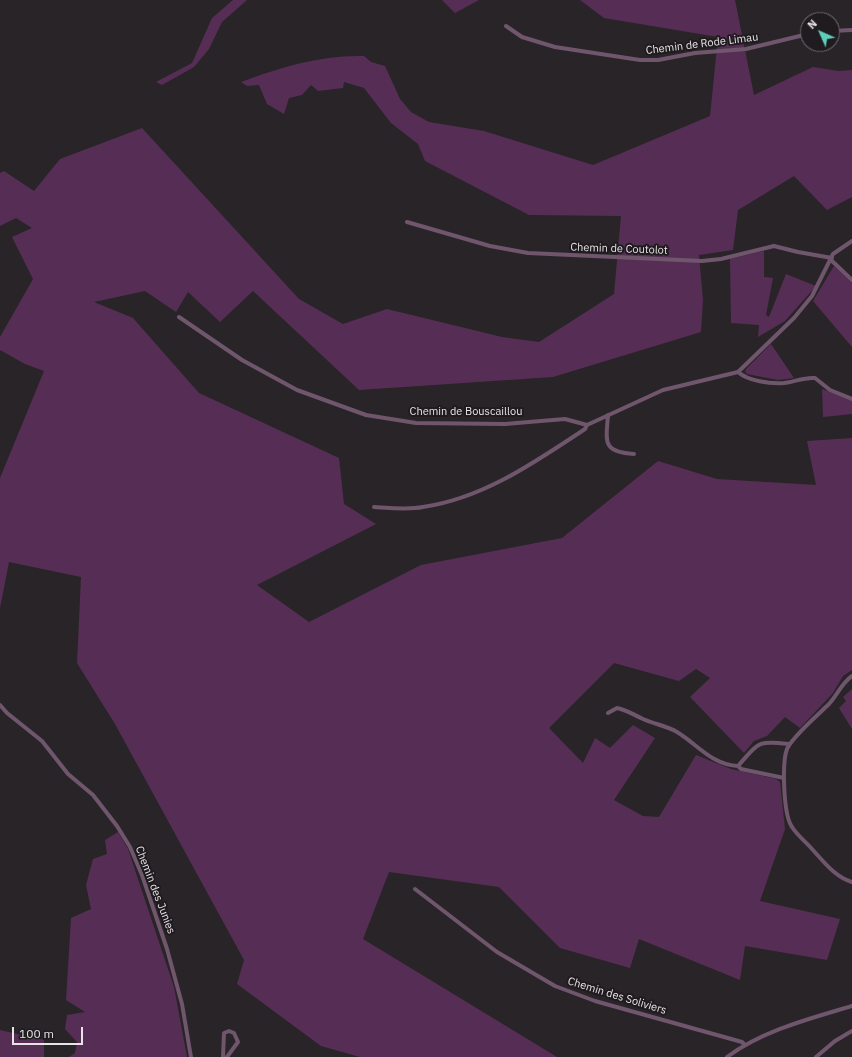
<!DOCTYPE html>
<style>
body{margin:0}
#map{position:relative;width:852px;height:1057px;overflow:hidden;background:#292428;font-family:"IBM Plex Sans",sans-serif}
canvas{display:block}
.north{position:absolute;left:800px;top:12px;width:40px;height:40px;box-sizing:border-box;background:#1f1b1f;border:1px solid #6f6b6f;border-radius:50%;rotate:315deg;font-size:11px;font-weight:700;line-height:16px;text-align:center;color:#e7e3e6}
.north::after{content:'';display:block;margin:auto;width:14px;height:18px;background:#5eceb8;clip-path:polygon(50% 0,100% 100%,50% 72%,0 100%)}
.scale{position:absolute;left:12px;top:1027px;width:71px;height:18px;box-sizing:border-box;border:2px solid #e7e3e6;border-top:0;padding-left:5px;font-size:12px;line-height:14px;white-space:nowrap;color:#e7e3e6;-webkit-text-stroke:3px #1f1b1f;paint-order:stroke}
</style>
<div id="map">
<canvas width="852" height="1057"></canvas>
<div class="north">N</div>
<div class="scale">100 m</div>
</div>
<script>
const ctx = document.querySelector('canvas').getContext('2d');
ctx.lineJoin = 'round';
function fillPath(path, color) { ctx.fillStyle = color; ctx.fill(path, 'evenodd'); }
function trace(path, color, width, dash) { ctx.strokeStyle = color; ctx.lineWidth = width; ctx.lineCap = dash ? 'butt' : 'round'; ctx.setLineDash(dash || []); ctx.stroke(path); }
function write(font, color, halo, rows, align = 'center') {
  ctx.font = font + ' "IBM Plex Sans",sans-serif'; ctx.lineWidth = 4; ctx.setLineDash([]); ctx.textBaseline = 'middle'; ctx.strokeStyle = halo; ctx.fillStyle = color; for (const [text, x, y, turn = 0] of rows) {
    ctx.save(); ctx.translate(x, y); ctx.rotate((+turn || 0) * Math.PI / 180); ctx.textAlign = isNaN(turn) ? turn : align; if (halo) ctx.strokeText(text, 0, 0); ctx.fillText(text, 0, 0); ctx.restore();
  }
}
const green = new Path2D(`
 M233,0h14l-25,22 -13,27 -15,18 -32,18 -6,-3 36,-19 20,-45z
 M442,0h37l-24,13z
 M580,0h155l19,95 59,-28 26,4 13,-1v127l-25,13 -33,-34 -56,34 -5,40 -34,5 4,45 -2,32 -148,45 -194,13 -106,-99 -33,31 -32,-30 -12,20 -31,-21 -51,11 39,16 66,75 140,65 5,46 32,20 -119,61 52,37 112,-57 141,-27 96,-77 59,18 99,6 -9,-44 45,-3v232l-9,6 -10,17 -33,35 -15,-11 -18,19 -13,5 -10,12 -54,-56 20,-19 -14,-9 -17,12 -65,-18 -65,65 34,35 12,-25 15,10 23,-23 22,13 -41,62 29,16 16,1 37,-62 35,14 45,10 4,3 5,47 -25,72 80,18 -13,41 -82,-14 -5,34 -101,-41 -9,29 -70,-20 -61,-61 -110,-15 -26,67 194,118h-197l-39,-11 -84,-62 7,-24 -129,-236 -38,-61 4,-86 -72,-15 -9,46v-130l44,-107 -19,-7 -25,-14v-13l33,-58 -21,-42 20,-9 -16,-10 -16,8v-53l4,-2 30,20 26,-32 82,-31 157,171 44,25 44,-15 115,28 37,5 75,-48 7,-78 -92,-1 -104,-54 -7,-17 -27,-21 -27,-35 -20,-6 -1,6 -25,3 -7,-6 -9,10 -13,3 -5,16 -17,-10 -8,-19 -12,1 -6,-4c40,-15 80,-27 123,-26l7,6 14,4 15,33 11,13 18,10 55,9 109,34 117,-49 8,-79 -114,-19z
 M764,251v26l9,1 -7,37 3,2 17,-43 30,12 -31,35 -27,16 1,-12 -28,-2 -1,-64z
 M834,266l18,17v64l-39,-46z
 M771,344l23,34 -16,2 -31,-6 -2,-3 2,-3z
 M822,389l30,11v14l-29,3z
 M852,689v40l-13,-21 7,-7 -3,-4z
 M118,832l10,17 46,138 13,70h-118l6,-4 2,-11 -12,-13 2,-14 18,-3 -19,-12 5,-82 20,-9 -5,-24 7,-26 14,-5 -2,-14z
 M0,1030l44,10v17h-44z`);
const minor = new Path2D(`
 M506,26l16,11 33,10 85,13h18l37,-7 51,-4 62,-15
 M832,31l20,-1
 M407,222l83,24 38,7 174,8 19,-2 53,-13 24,6 34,6
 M831,260l21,20
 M179,317l63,43 55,30 69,25 50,8 89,1 60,-5 22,6
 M738,372c10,9 32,12 46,11 10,-1 20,-6 31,-5l15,12 22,9
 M608,415c-2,27 -6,37 26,39
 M587,425l76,-35 75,-18 56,-54 18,-22 21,-42 19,-13
 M374,507c16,1 34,3 49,0 61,-9 112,-45 162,-78l2,-4
 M852,676c-10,7 -15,19 -23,28 -10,10 -37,33 -42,45 -5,13 -4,65 5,78 5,8 14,15 20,22 12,13 23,28 40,33
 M0,705l7,8 35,28 26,33 25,21 24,31 13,21 12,28 25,74 15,55 9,53
 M608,713l9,-5c10,2 17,7 26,11 11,5 24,7 34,13 20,12 35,33 61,34l3,3 43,9
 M738,766c22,-25 19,-25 52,-22
 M415,889l82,63 58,34 40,15 147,41 2,2
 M223,1057l1,-24 5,-2 5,2 4,9 -11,15
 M727,1057c37,-27 82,-38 125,-51
 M816,1057l19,-16 17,-10`);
const streetNames = [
 ["Chemin de Rode Limau",702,44,-7],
 ["Chemin de Coutolot",619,249,2],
 ["Chemin de Bouscaillou",466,412],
 ["Chemin des Junies",155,890,69],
 ["Chemin des Soliviers",617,996,17]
];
fillPath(green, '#562e55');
trace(minor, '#6f566d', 4);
write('11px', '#e7e3e6', '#1f1b1f', streetNames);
</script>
